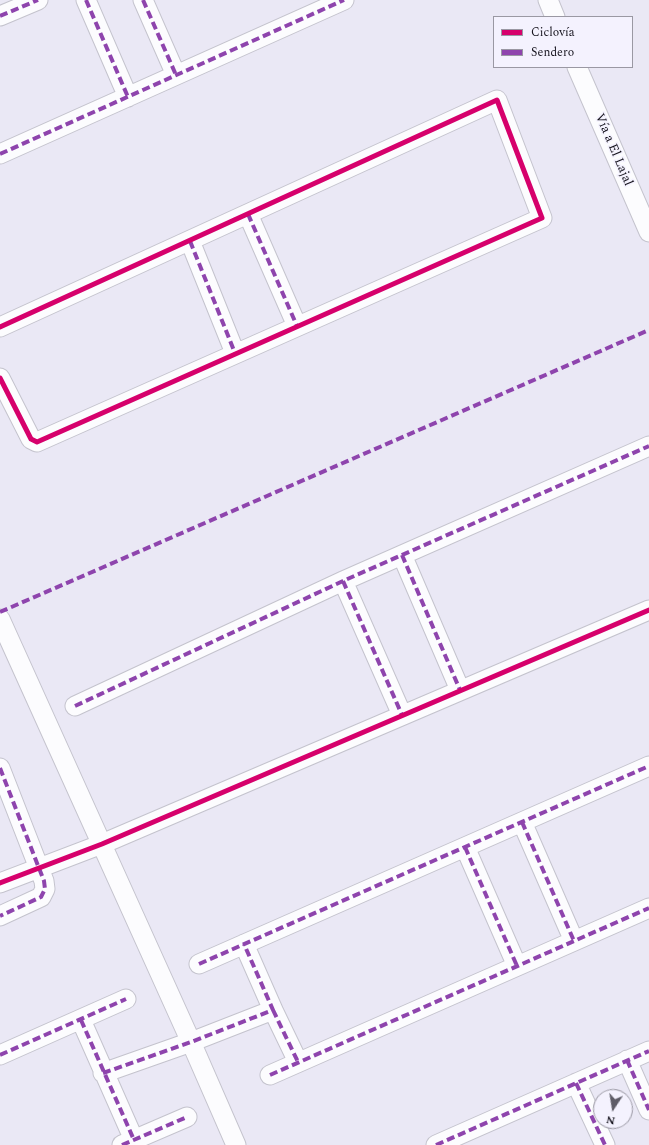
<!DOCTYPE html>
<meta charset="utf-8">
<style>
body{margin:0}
#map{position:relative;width:649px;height:1145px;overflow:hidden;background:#eae8f5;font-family:Spectral,serif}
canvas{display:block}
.legend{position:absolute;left:493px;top:16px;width:140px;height:52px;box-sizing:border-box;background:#f4f2fe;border:1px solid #9a98a3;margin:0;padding:5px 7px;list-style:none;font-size:12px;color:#13111b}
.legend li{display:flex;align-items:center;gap:8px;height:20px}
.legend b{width:20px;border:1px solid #9a98a3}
.north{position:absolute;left:593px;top:1089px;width:40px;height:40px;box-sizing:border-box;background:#f4f2fe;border:1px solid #9a98a3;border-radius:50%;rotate:192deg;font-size:11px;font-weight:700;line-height:16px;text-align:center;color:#13111b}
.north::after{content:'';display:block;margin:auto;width:14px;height:18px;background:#5e5c67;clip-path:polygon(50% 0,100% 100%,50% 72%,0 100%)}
</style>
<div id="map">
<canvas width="649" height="1145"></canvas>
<ul class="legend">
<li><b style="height:5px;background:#d6006c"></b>Ciclovía</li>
<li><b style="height:5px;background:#8e44ad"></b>Sendero</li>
</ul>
<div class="north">N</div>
</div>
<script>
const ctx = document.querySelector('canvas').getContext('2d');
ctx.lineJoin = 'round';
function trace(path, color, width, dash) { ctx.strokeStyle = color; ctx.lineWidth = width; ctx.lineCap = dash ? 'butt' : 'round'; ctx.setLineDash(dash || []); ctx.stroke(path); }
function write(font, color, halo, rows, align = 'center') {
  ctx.font = font + ' Spectral,serif'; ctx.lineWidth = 3; ctx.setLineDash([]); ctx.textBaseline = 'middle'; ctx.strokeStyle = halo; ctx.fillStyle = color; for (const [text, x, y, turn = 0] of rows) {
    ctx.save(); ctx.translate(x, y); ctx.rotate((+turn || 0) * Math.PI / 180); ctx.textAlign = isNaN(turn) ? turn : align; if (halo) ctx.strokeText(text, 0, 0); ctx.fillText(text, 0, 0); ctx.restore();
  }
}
const street = new Path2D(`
 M86,0l42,97
 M143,0l33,75
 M548,0l7,17
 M0,16l38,-16
 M577,67l72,165
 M0,154l344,-154
 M248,214l49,112
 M190,241l45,112
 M0,327l497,-227 45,118 -505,224 -6,-3 -31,-61
 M402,555l58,135
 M343,581l59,134
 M0,619l191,423 45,103
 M75,706l268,-125 306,-135
 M0,768l44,113 1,8 -4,8 -41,19
 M522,822l52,119
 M465,847l52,119
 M0,883l102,-39 547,-234
 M199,964l450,-198
 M273,1010l25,52
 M81,1020l53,120
 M0,1055l126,-56
 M627,1060l22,50
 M103,1073l88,-31 82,-32 -29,-66
 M270,1075l379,-167
 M576,1083l29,62
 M122,1145l65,-28
 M436,1145l213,-94`);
const quiet = new Path2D(`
 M86,0l42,97
 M143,0l33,75
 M0,16l38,-16
 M0,154l344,-154
 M248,214l49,112
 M190,241l45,112
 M402,555l58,135
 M343,581l59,134
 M0,612l649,-282
 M75,706l268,-125 306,-135
 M0,768l44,113 1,8 -4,8 -41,19
 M522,822l52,119
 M465,847l52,119
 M199,964l450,-198
 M273,1010l25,52
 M81,1020l53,120
 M0,1055l126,-56
 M627,1060l22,50
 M103,1073l88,-31 82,-32 -29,-66
 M270,1075l379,-167
 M576,1083l29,62
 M122,1145l65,-28
 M436,1145l213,-94`);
const cycleway = new Path2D(`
 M0,327l497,-227 45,118 -505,224 -6,-3 -31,-61
 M0,883l102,-39 547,-234`);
const streetNames = [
 ["Vía a El Lajal",613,150,67]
];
trace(street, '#c4c3cd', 21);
trace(street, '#fcfcfe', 19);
trace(quiet, '#8e44ad', 4, [8, 4]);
trace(cycleway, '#d6006c', 5);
write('13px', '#13111b', '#f4f2fe', streetNames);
</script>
